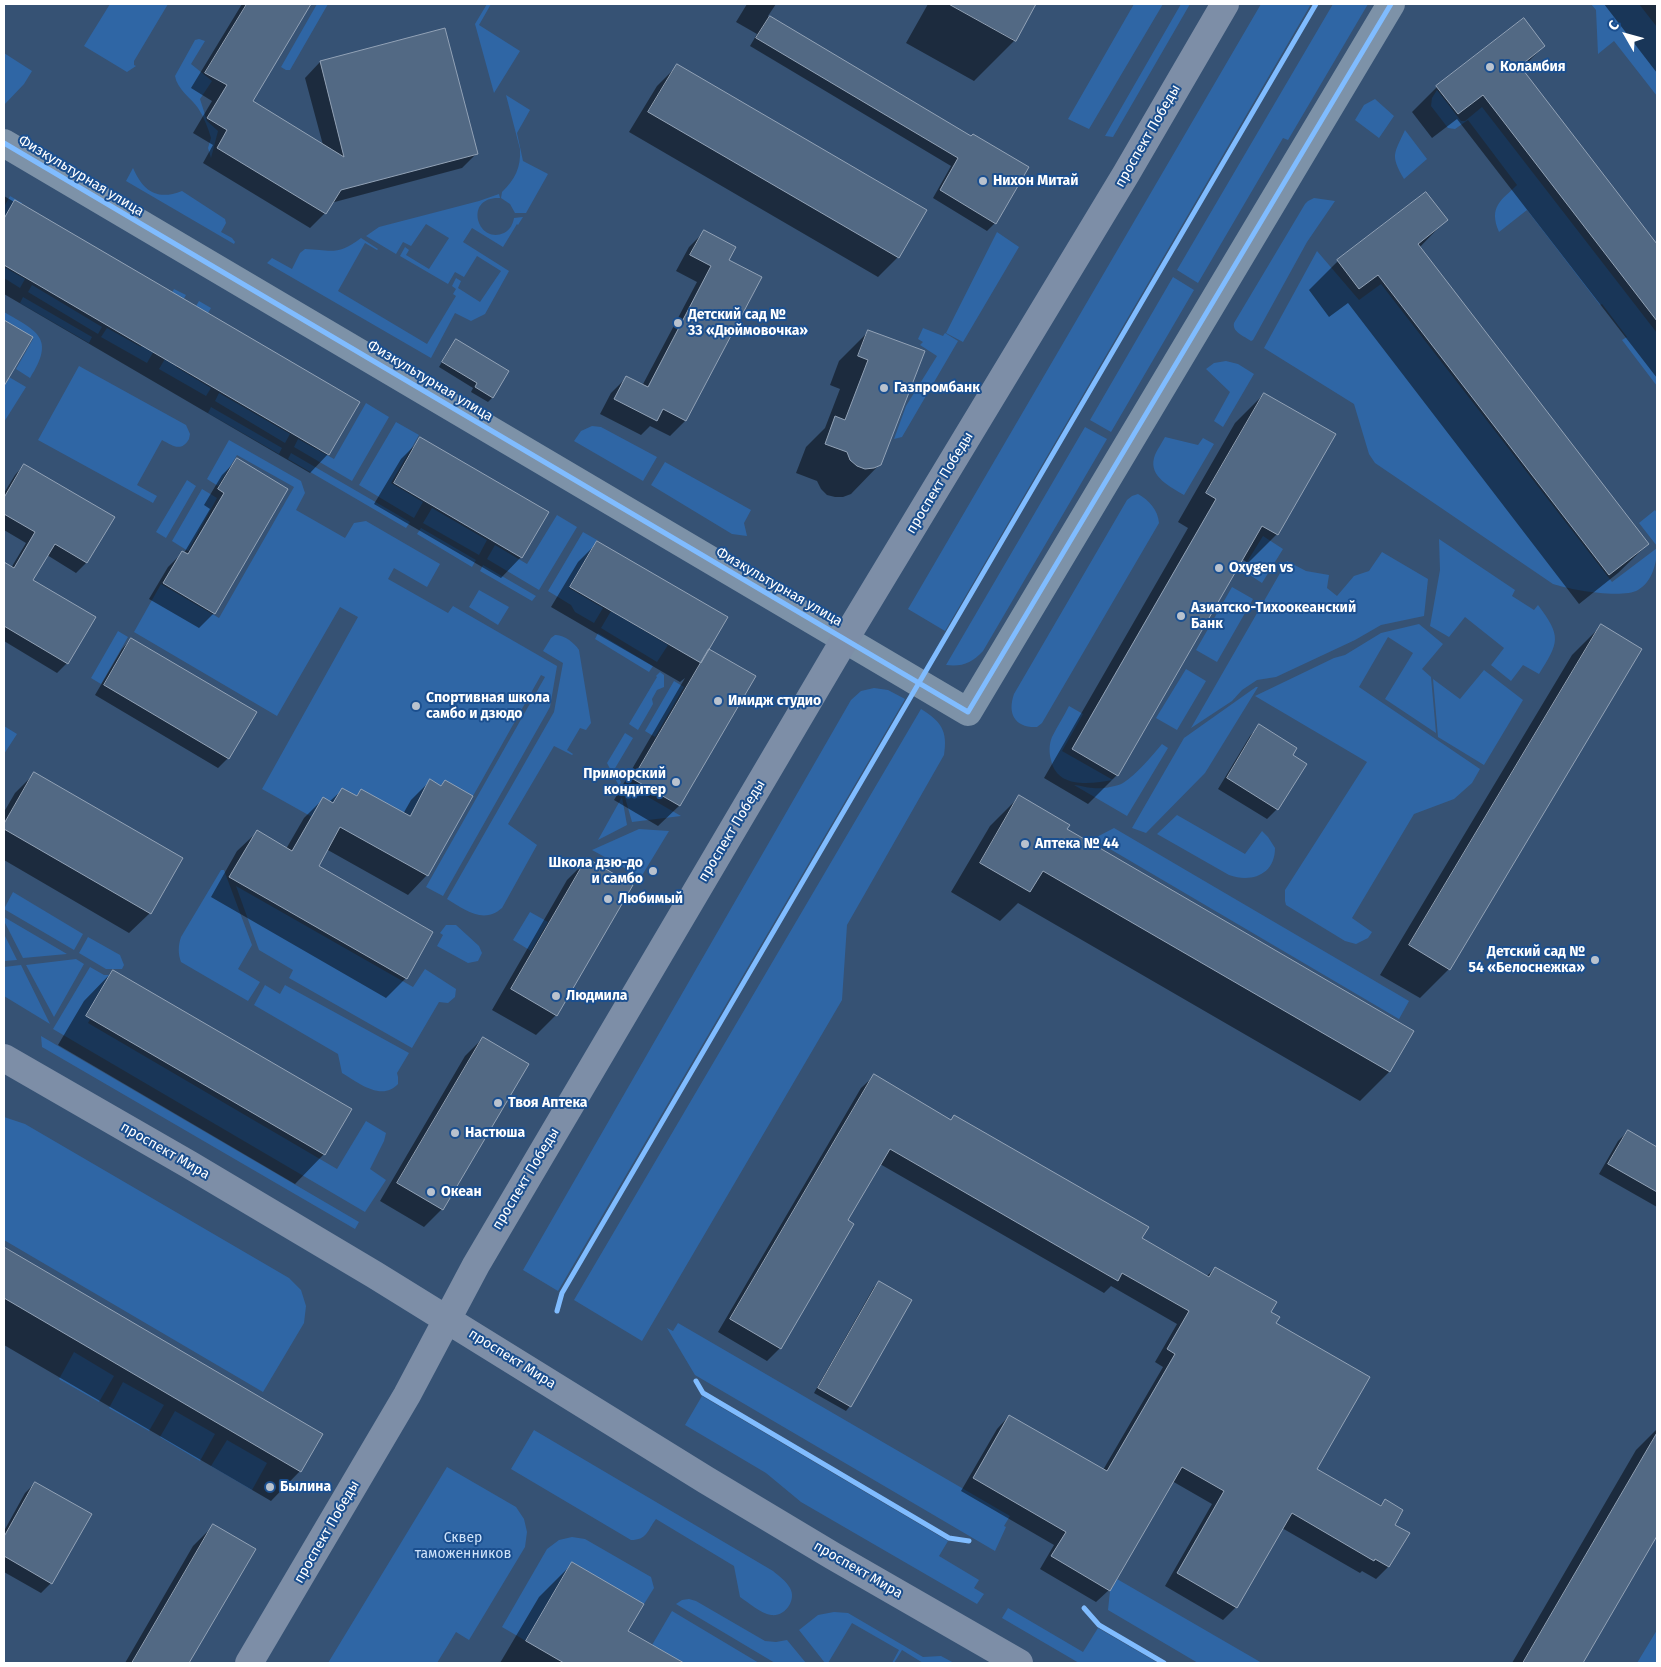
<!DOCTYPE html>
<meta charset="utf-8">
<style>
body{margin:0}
#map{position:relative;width:1661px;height:1667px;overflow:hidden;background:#365274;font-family:"Fira Sans",sans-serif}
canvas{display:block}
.frame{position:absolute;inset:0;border:5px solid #fff;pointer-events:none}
.north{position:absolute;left:1601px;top:10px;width:50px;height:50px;-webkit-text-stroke:4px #1b4f8f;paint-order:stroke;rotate:308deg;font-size:14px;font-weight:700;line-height:20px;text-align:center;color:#fff}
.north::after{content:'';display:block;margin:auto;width:18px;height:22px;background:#fff;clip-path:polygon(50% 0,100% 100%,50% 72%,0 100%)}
</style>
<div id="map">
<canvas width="1661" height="1667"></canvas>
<div class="frame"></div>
<div class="north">С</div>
</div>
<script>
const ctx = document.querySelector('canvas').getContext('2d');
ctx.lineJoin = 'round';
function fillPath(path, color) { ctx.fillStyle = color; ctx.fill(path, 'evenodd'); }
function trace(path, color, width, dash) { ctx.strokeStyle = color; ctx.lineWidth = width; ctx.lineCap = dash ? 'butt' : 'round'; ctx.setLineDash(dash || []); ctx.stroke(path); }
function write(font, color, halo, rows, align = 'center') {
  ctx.font = font + ' "Fira Sans",sans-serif'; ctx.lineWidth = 4; ctx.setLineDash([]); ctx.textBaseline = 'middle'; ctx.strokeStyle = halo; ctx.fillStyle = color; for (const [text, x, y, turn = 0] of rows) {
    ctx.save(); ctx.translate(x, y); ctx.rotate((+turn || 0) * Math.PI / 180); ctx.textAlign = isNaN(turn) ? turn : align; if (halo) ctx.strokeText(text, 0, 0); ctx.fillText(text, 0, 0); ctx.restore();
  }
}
const green = new Path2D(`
 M110,4h58l-34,57v4l2,1 -9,6 -43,-26z
 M317,4h11l-38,66h-4l-5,-3z
 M487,4h4l-12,21 41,26 -26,42 -19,-69z
 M1134,4h29l-74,125 -21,-10z
 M1181,4h9l-77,133 -8,-1z
 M1261,4h50l-366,627 -37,-22z
 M1333,4h35l-80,136 -5,-2 -85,145 -21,-13z
 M1591,4h48l18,23v69l-43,-55 -16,13 -2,-44z
 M199,39l6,2 -14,23 21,17 -12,18 7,22 11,10 -7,27 -3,-10 3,-10c-3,-10 -7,-21 -13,-30 -7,-10 -21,-19 -23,-32l20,-36z
 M4,53l28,18 -8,13 -20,21z
 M1437,90l24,31h4l17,-14 175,226v53l-35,-46 5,-3 -25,-33 -2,1 -73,-95 -28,22c-11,-26 3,-32 18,-47l-49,-65 -13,9 -7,-1 -17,-22 1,-8z
 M506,95l24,15 -13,23 6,28 25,13 -22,39h-11l-5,-9 -9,-6 1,-6c13,-13 19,-24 18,-43z
 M1375,99l19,17 -15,22 -24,-18 9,-15z
 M1405,130l22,29 -23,20c-14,-24 -10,-25 1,-49z
 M133,168c10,23 24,33 49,23l43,28 1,4 -5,9 11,6 3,4 -1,2 -108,-63z
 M499,194l1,4c-37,-2 -23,47 4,35 6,-3 9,-9 10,-15l9,-1 -5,8 -1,-1 -14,23 -31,-19 -9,14 46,29 -24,43 -14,7 -16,-8 -24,45 -164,-95 5,-5 20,11 8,-16 5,-4c26,1 33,7 56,-11l17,11 -1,1 -12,-7 -27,48 89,53 29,-48 -3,-2 3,-5 -4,-3 4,-8 5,3 -3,7 22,14 21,-31 -24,-15 -13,21 -9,-5 -7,12 -48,-28 5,-9 4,3 -3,5 23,14 20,-31 -23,-14 -15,22 -8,-4 -7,12 -30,-18 13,-9 100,-26z
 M10,196l12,7 -18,32v-28z
 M1314,198l21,3 -28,41 -54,98 -2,1c-7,-5 -19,-9 -17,-18l71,-119 3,-3z
 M997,232l22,15 -56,95 -17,-9z
 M1317,251l42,49 22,-16 231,298 45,-34c0,15 -5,34 -19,42 -16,9 -67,0 -85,-6l-178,-121 -6,-9 -15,-50 -90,-56z
 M4,267l21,12 -5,9 -16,-10z
 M1173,277l21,13 -83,142 -21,-12z
 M32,285l70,42 -4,7 -70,-42z
 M174,289l12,6 -39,68 -46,-26 6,-9 34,19z
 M23,297l69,40 -3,6 -69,-40z
 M199,301l12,7 -35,59 35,21 -5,8 -47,-27z
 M4,312c33,19 52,26 26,66l-14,-9 17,-30 -29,-17z
 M923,328l20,8 2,-3 13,8 -56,96 -8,2 12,-33 31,-50 -17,-11 3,-3 -5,-3z
 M1226,361l12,3 16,10 -31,53 -9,-6 16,-29 -24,-23 8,-6z
 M79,366l107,59 4,9 -1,5c-8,14 -17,6 -27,1l-25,45 20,11 -4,7 -115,-63z
 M9,377l17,10 -22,35v-36z
 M219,393l71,41 -5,9 -70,-42z
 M366,403l23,14 -37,64 -58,-34 4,-8 36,20z
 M211,407l71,41 -3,6 -71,-41z
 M396,422l23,13 -28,48 32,19 -9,16 -55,-33z
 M592,426l9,1 56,30 -14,24 -69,-40 7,-10z
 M1085,427l22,12 -124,212c-11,12 -21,16 -37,14z
 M1165,437l33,8 5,-7 11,6 -30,51c-13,-8 -35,-18 -30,-37 2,-7 8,-15 11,-21z
 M229,440l72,41 4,12 -9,17 49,28 9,-15 12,-2 74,43 -13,23 -33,-19 -6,11 60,34 5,-7 104,60 -7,41 -107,189 -17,-9 119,-210 -4,-2 -113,201 -88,-49 -3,4 -75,-42 96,-172 -18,-10 -63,109 -143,-84 27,-48 58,34 75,-131 -57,-32 -19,31 -11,-7z
 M291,453l119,69 -4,6 -118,-69z
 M665,462l86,48 -7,13 3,13 -15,-2 -81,-49z
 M187,480l9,6 -30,52 -10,-6z
 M202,489l15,9 -29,53 -16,-10z
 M1138,494c11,6 20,16 21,29l-117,200 -5,4c-22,1 -30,-13 -23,-33l113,-194 5,-4z
 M432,508l55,32 -8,15 -56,-32z
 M1655,510l2,3v33l-18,-23z
 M557,515l20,12 -38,63 -52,-31 8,-14 32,19z
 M421,528l55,32 -4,7 -55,-33z
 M583,532l14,8 -28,48 34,20 -9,15 -19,-11 -4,-7 -23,-14z
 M1263,536l20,13 -21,34 -20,-13z
 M1439,539l76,51 -3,6 22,14 4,-5c24,32 21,37 1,69l-16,-9 -12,16 -20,-16 13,-17 -39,-31 -16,20 -19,-11 10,-56z
 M1382,552l46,27 -4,37 -43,9 -26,15 -79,37 -19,3 -15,10 -10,11 -41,27 96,-167 19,10 23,4 -2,13 10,8 17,-20 15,-5z
 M483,565l53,31 -4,5 -52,-30z
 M1232,587l21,12 -36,63 -21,-12z
 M479,590l30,17 -11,18 -29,-18z
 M611,611l57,34 -11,17 -56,-34z
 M1419,624l24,20 -21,25 9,8 5,56 -51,-34 28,-46 -25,-16 -29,50 121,82 -8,14 -18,16 -40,15 -62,104 20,14 -4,6 -12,6 -11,-3 -59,-36 -1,-4v-11l82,-128 -112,-66 79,-38 11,-3 36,-22z
 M118,631l10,6 -27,47 -10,-6z
 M598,633l55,33 -4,6 -54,-33z
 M555,635c8,-1 20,8 24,15l12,73 -5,7 -6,-2 -13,22 6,4 -1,1 -18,-9 -46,78 29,21 -35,63c-19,17 -38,1 -55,-9l107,-187 9,-49 -20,-12 8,-13z
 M1186,669l20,12 -29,49 -21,-12z
 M1484,670l39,30 -39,65 -46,-28 -5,-58 27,20z
 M660,672l4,3v12l-7,3 -5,9 1,5 -15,26 -9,-6 28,-47 -1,-1z
 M674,681l10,6 -29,50 -10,-6z
 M1256,687h2l-53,86 -59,60 -14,-5 52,-90z
 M874,688l14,2 17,9 -347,592 -35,-21 328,-570 10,-9z
 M1069,706l14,8 -21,37 51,29c-22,4 -56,9 -62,-20 -2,-7 -2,-16 1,-23 5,-10 12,-21 17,-31z
 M921,709c20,12 27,22 23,46l-97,170 -5,75 -200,341 -68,-41z
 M4,726l13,8 -13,20z
 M625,733l8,5 -19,32 7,12 -2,4 -12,-23z
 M1162,744l6,4 -41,68 -53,-31c6,0 12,3 19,3 8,1 23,-1 30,-5 13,-8 29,-27 39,-39z
 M629,786l52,30 -49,6 -8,-28z
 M622,797l5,28 -29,15z
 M1177,815l68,39 17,-23 6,6 7,11c0,27 -24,35 -46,27l-72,-41z
 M1114,828l295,173 -10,18 -306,-180z
 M639,829l30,2 -28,46 -49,-27z
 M221,870h3l28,75 -14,24 22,13 -12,19 -67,-39c-3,-8 -3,-16 0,-25z
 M236,886l177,101 12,-18 31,20 -1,8 -7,6 -9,-1 -27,46 -123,-70 4,-8 -34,-20z
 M13,892l70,42 -9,16 -70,-41z
 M530,912l18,10 -17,29 -18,-11z
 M4,917l63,37 -44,4 -19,-37z
 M446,925h10l23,21 3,7 -4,8 -10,2 -31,-17 6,-11 -3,-2z
 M4,934l13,26 -13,1z
 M88,937l32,18 4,10 -2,4h-16l-27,-16z
 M76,959l8,5 -30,53 -28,-52z
 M21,965l29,59 -46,-28v-29z
 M90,967l14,8h11l-27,48 249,146 29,-48 20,12 -2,8 -14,28 16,11 -21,32 -312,-183z
 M265,985l15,9 5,-9 124,68 -12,20 1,4v7c-16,18 -41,-2 -56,-11l-4,-19 -84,-49z
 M41,1036l318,186 -4,7 -313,-182z
 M4,1117l21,7 264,154 12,12 5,16 -2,17 -41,69 -259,-152z
 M678,1323l332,193 -6,10 2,1 -11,24 -300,-176 -28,-47 6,3z
 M74,1352l40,24 -15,26 -40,-23z
 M123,1382l41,23 -15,26 -40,-23z
 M702,1396l246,145 -9,15 40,24 -5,8 10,6 -7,10 -176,-102 -35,-29 -81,-48z
 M175,1411l40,23 -15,27 -40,-24z
 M534,1430l239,141c6,5 13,10 17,17 7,12 -5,29 -19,27 -11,-2 -22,-12 -31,-18l-6,-31 -78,-47c-9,12 -9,21 -25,21l-120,-71z
 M227,1440l40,23 -15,27 -41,-24z
 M447,1467l69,40 8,12 3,13 -2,15 -56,93 -13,-8 -19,31h-109z
 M572,1537l13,2 66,38 3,11 -10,16 -72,-41 -46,78 -24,-14 45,-78 12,-9z
 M1117,1579l145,84h-64l-90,-53 2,-19z
 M689,1599l7,2 69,40 11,1 11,-2 19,23h-31l-99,-59 6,-4z
 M1008,1608l75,44 15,-24 60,35h-79l-77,-45z
 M672,1611l87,52h-75l-32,-18z
 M834,1612l14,1 75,44 18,-1 13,7h-31l-21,-13 -8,13h-2l7,-13 -47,-27 -24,40h-3l-26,-33 19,-15z
 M1657,1630v33h-20z`);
const shadow = new Path2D(`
 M242,4h68l-59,97 72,44 -18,-67 15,-16 124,-32 33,123 -15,15 -131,35 -6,10 -15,15 -107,-65 10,-18 -20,-12 19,-32 -21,-13z
 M747,4h29l-8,12 203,121 24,86 -8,8 -54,-33 18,-32 -201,-120 7,-12 -21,-12z
 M928,4h107l-20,36 -41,41 -68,-38z
 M1604,4h53v69z
 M1544,46l-23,23 136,178v131l-200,-259 -25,19 -20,-26 25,-25z
 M677,66l221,191 -20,20 -249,-145 28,-46z
 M4,196l355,207 -31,51 -18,19 -306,-179z
 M1446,220l-27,28 229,296 -30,29 -39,31 -231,-301 -19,14 -20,-27 29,-29z
 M704,232l23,28 33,18 -75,143 -15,15 -20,-10 -9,9 -41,-21 11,-21 15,-15 16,8 55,-104 -21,-11 13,-24z
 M4,322l27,16 -16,27 -11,11z
 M869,331l11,133 -29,30 -8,3h-8l-8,-2 -6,-6 -4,-8 -21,-8 10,-26 19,-19 15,-39 -10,-4 9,-24z
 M456,341l52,30 -16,27 -4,4 -17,-10 2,-4 -34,-21 13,-22z
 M1264,394l13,140 -29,29 -6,-4 -125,216 -29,29 -44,-26 144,-250 -10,-6 57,-99z
 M421,439l126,74 -26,44 -20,21 -127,-74 27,-45z
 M237,460l-23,153 -15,15 -50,-29 19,-32 15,-15 1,1 26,-44 -6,-4 18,-30z
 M24,465l89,53 -27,45 -10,10 -29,-18 -15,25 35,83 -10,10 -53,-32v-77l7,4 15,-25 -22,-13v-37l11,-18z
 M598,542l107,112 49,23 -75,129 -21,20 -44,-26 71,-122 -5,4 -129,-75 27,-45z
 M1601,626l-152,343 -29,29 -40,-23 192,-320z
 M131,639l97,119 -10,10 -123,-73 27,-46z
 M1259,726l32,29 -14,54 -10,10 -49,-30 32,-53z
 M35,773l146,86 -31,54 -21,20 -125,-73v-48l11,-19z
 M430,781l10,5 5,-5 -18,94 -19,20 -82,-46 -9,18 115,66 -26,45 -20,20 -175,-101 26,-46 20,-19 29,17 18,-31 19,-19 6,3 13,-12 13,7 7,-7 41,24 8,-14z
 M1019,797l46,33 348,201 -24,41 -29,29 -342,-198 -18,18 -49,-29 39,-66z
 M587,860l-31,155 -20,20 -44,-25 75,-130z
 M113,971l211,183 -29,30 -237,-139 26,-44z
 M483,1038l-41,171 -18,18 -44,-26 85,-145z
 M874,1076l76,45 4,-4 186,121 67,38 8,-8 54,45 6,11 40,146 64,36 6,-5 8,24 -5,42 -12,12 -14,-8 -2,2 -78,-45 -46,79 -13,13 -58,-34 47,-82 -40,-23 -63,109 -13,12 -56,-33 14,-24 -93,-54 36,-62 12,-13 94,54 60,-103 -8,-5 22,-38 -66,-38 -7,7 -224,-129 -34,57 -66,127 -13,13 -49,-29 143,-244z
 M1628,1131l29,17v59l-58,-33 19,-33z
 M4,1248l318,186 -22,37 -29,30 -267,-156z
 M879,1283l-29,123 -4,5 -32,-18 60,-106z
 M1657,1429v104l-76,130h-69l124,-213z
 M35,1483l16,100 -10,10 -37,-21v-41l21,-38z
 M213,1526l41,24 -66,113h-63l68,-117z
 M572,1564l55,67 54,32h-181l39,-66z`);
const building = new Path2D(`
 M247,4h64l-58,97 91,56 -24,-96 125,-33 33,126 -137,36 -15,24 -109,-66 10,-18 -20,-12 20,-33 -22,-12z
 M949,4h87l-20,37z
 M770,16l201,120 2,-2 56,33 -33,57 -56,-34 18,-32 -202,-120z
 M1524,18l21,28 -25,20 137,178v77l-174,-226 -25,19 -22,-28z
 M677,64l250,146 -28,48 -251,-146z
 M1426,192l22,28 -30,24 231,300 -40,31 -231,-300 -19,14 -22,-29z
 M15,200l345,202 -31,53 -325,-190v-46z
 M704,230l32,17 -7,13 33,17 -76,144 -23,-12 -6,12 -43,-22 12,-23 22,11 63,-121 -21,-11z
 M4,320l29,17 -29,49z
 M868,330l57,21 -44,114 -7,3 -9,1 -8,-3 -7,-6 -3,-8 -22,-8 10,-28 10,4 23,-60 -10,-4z
 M456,339l53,32 -16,27 -18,-11 2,-4 -35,-21z
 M1264,393l72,41 -58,101 -16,-9 -144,250 -46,-27 144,-250 -10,-6z
 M420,437l129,75 -27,46 -128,-75z
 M237,458l51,31 -73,125 -52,-31 19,-32 6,3 36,-61 -6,-4z
 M24,464l91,53 -28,46 -32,-19 -22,36 63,37 -28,47 -64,-38v-64l10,6 21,-36 -31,-18v-16z
 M597,541l131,76 -27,46 -131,-76z
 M1601,624l41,25 -192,321 -41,-25z
 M131,638l126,74 -28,47 -125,-74z
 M709,649l47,27 -76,130 -47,-27z
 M1259,724l38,24 -4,7 14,9 -29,46 -51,-32z
 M34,772l149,86 -32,56 -147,-85v-5z
 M430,779l11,7 4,-6 28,16 -45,80 -88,-49 -21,39 114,66 -26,47 -178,-102 28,-47 35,21 31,-54 10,6 9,-15 15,8 4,-7 49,27z
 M1019,795l51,30 -3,4 347,202 -24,41 -347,-201 -13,21 -50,-29z
 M587,858l46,27 -76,131 -46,-27z
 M113,970l239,139 -27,46 -239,-139z
 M483,1037l46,27 -86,146 -46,-27z
 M874,1074l77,46 3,-5 195,112 -7,11 67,39 6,-10 62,35 -6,10 9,5 -4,6 94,54 -53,92 64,37 4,-7 18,11 -8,15 15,8 -21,34 -14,-8 -1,2 -82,-48 -55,95 -60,-35 47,-82 -42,-24 -72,124 -59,-35 15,-24 -93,-54 36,-63 98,56 68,-117 -8,-5 22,-38 -67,-38 -4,8 -228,-132 -42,71 6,4 -73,125 -51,-30z
 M1628,1130l29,17v45l-49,-28z
 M4,1247l319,187 -22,38 -297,-174z
 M879,1281l33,19 -61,107 -33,-19z
 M1657,1433v103l-74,127h-60z
 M35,1482l57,32 -40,70 -48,-28v-19z
 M213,1524l43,25 -67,114h-57z
 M572,1562l72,42 -16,27 56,32h-120l-38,-22z`);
const minor = new Path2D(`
 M4,143l964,569 423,-708`);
const major = new Path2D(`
 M4,1058l186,107 185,110 331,205 127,76 186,107
 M249,1663l158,-268 69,-130 369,-626 281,-465 99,-170`);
const cycleway = new Path2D(`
 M4,143l964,569 423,-708
 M557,1311l5,-18 754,-1289
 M696,1381l7,12 246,145 20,3
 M1084,1608l15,17 65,38`);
const markers = [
 [1490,67,5,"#b9c2ce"],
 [983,181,5,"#b9c2ce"],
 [678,323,5,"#b9c2ce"],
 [884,388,5,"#b9c2ce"],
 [1219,568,5,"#b9c2ce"],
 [1181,616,5,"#b9c2ce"],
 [718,701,5,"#b9c2ce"],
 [416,706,5,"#b9c2ce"],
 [676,782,5,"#b9c2ce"],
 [1025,844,5,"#b9c2ce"],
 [653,871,5,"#b9c2ce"],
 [608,899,5,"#b9c2ce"],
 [1595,960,5,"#b9c2ce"],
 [556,996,5,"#b9c2ce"],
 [498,1103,5,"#b9c2ce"],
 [455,1133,5,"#b9c2ce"],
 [431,1192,5,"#b9c2ce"],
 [270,1487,5,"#b9c2ce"]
];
const poiNames = [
 ["Коламбия",1500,67],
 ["Нихон Митай",993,181],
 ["Детский сад №",688,315],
 ["33 «Дюймовочка»",688,331],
 ["Газпромбанк",894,388],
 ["Oxygen vs",1229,568],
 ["Азиатско-Тихоокеанский",1191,608],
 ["Банк",1191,624],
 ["Спортивная школа",426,698],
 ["самбо и дзюдо",426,714],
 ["Имидж студио",728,701],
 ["Приморский",666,774,"right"],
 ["кондитер",666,790,"right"],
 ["Аптека № 44",1035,844],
 ["Школа дзю-до",643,863,"right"],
 ["и самбо",643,879,"right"],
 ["Любимый",618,899],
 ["Детский сад №",1585,952,"right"],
 ["54 «Белоснежка»",1585,968,"right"],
 ["Людмила",566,996],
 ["Твоя Аптека",508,1103],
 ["Настюша",465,1133],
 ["Океан",441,1192],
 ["Былина",280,1487]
];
const streetNames = [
 ["проспект Победы",1148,136,-60],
 ["Физкультурная улица",81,176,31],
 ["Физкультурная улица",430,381,31],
 ["проспект Победы",940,483,-59],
 ["Физкультурная улица",779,587,30],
 ["проспект Победы",732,831,-59],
 ["проспект Мира",165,1151,30],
 ["проспект Победы",526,1179,-59],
 ["проспект Мира",512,1359,32],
 ["проспект Победы",327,1532,-60],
 ["проспект Мира",858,1570,30]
];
const parkNames = [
 ["Сквер",463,1538],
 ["таможенников",463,1554]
];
fillPath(green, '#2f66a5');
fillPath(shadow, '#0007');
fillPath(building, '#526984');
trace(building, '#92a2b6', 1);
trace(minor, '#7d92a8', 28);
trace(major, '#7d8ea7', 28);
trace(cycleway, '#80bcff', 5);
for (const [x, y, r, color] of markers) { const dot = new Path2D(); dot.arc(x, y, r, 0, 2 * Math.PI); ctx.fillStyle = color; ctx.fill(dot); trace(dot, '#1b4f8f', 2); }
write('bold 14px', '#fff', '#1b4f8f', poiNames, 'left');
write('14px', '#fff', '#1b4f8f', streetNames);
write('14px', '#cfe3fa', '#1b4f8f', parkNames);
</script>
